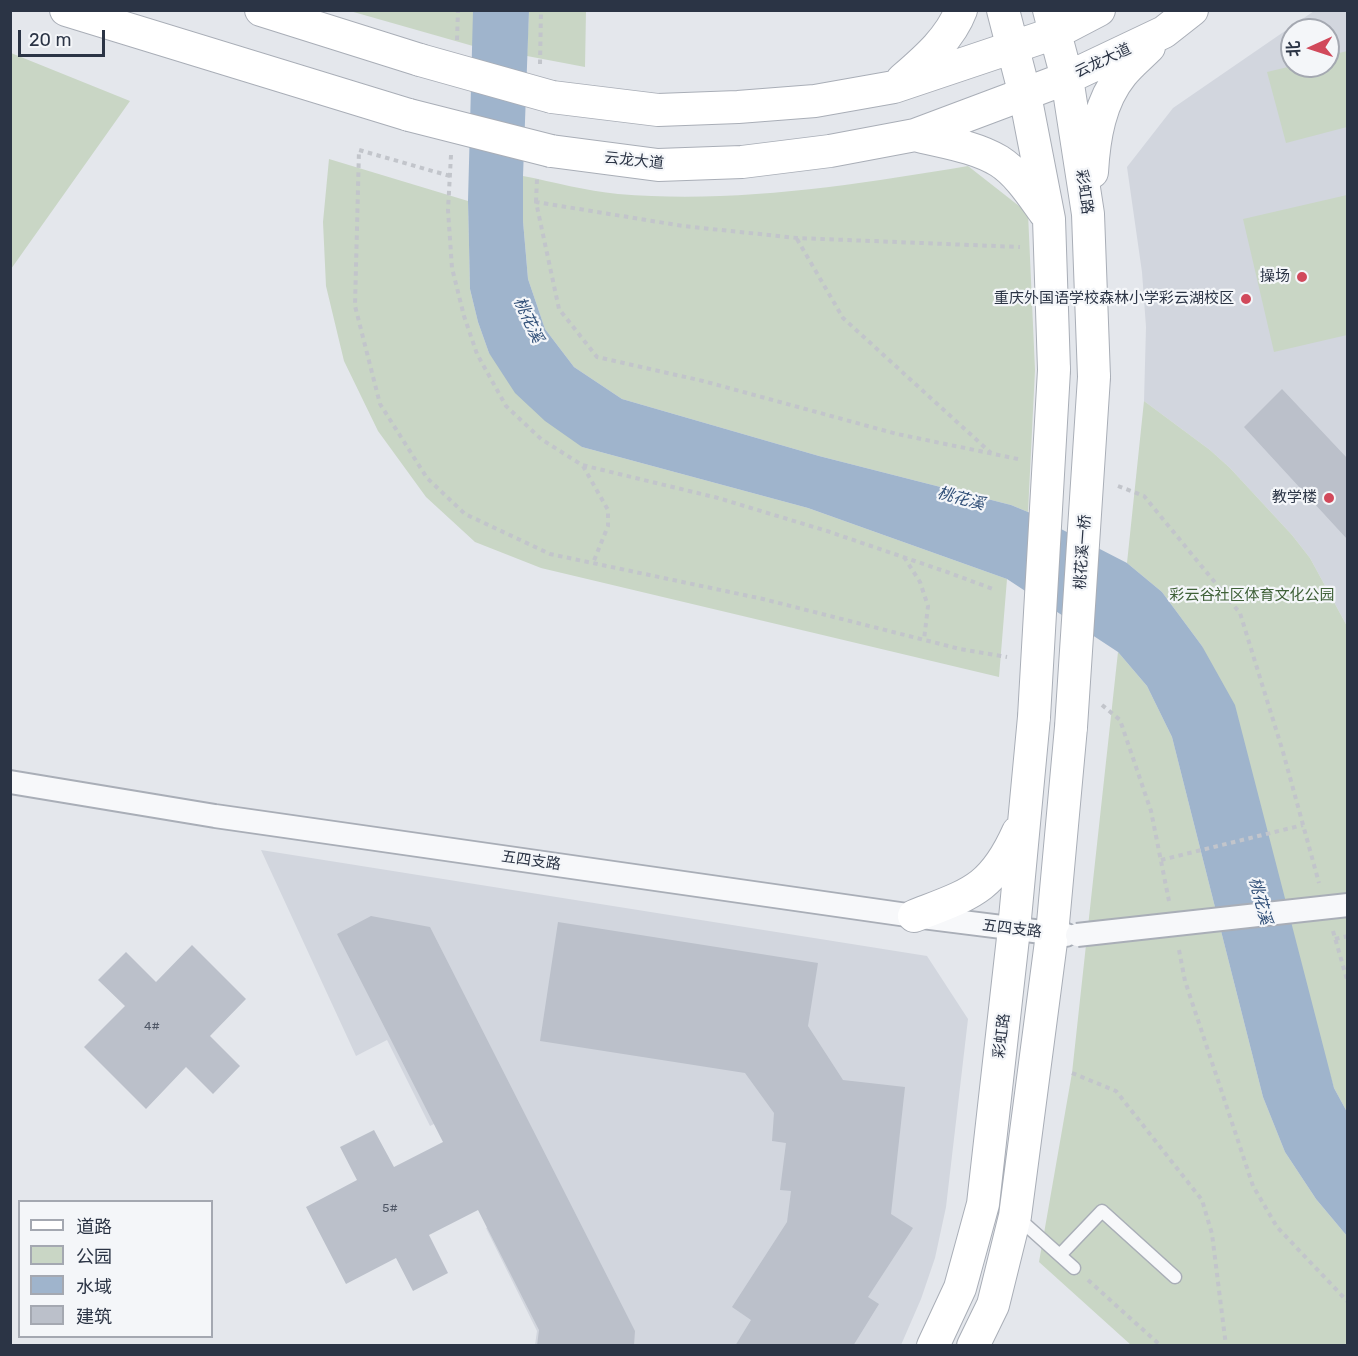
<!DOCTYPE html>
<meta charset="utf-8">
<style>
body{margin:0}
#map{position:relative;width:1358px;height:1356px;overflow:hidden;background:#e4e7ec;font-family:Rubik,"Noto Sans SC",sans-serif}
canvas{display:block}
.frame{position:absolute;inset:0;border:12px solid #2b3445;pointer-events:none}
.legend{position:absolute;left:18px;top:1200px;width:195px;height:138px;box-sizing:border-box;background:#f4f6f9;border:2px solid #a4a8b1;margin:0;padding:8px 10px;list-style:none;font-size:18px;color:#2b3445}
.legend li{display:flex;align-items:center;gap:12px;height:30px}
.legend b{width:30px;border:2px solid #a4a8b1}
.north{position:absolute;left:1280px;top:18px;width:60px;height:60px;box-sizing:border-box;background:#f4f6f9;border:2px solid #a4a8b1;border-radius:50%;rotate:267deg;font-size:16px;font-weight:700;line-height:24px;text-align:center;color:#2b3445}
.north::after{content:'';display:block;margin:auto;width:21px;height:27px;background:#d1495b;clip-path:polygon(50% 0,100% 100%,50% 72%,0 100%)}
.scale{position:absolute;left:18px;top:30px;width:87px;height:27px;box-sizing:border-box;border:3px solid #2b3445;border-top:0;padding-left:8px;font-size:18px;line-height:21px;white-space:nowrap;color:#2b3445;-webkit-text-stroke:4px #f4f6f9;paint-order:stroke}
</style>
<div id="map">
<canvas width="1358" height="1356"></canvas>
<div class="frame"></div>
<ul class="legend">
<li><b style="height:8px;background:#fff"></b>道路</li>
<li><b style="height:16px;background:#c9d6c5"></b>公园</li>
<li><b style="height:16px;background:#9fb4cc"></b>水域</li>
<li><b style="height:16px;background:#bbc0ca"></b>建筑</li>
</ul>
<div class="north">北</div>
<div class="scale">20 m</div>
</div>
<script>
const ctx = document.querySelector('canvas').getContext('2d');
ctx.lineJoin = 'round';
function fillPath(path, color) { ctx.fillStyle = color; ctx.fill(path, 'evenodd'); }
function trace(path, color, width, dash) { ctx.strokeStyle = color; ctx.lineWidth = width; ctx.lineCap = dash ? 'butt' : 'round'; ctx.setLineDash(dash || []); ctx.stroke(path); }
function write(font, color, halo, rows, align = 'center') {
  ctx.font = font + ' Rubik,"Noto Sans SC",sans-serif'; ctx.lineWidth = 4.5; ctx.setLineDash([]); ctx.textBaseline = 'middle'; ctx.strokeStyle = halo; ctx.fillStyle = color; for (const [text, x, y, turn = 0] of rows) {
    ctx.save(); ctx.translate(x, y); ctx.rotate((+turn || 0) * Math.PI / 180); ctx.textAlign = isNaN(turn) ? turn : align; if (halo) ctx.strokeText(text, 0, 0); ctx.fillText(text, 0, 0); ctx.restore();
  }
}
const built = new Path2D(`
 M1314,11h33v615l-37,-68 -18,-23 -62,-67 -20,-18 -66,-49 2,-74 -4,-55 -15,-105 46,-59zM1292,30h36v36h-36z
 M261,850l666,106 41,63 -22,188 -11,51 -14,41 -20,46h-366l2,-14 -51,-103 11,-6 -53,-103 -14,7 -43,-86 -31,16z`);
const green = new Path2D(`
 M350,11h123v35z
 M529,11h57l-1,56 -58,-11z
 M1347,51v76l-61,16 -19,-71 25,-6h36v-10z
 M11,53l119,48 -119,168z
 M329,159l139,42 2,88 8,33 11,31 93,94 226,61 199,71 -8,98 -458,-109 -66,-26 -49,-45 -48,-66 -34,-70 -18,-75 -3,-64z
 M968,166l60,47 7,157 -7,142 -17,-7 -192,-49 -197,-57 -48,-32 -29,-38 -17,-50 -5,-58v-45c31,6 63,15 95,18 117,10 235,-9 350,-28z
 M1347,195v140l-73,17 -31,-133z
 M1144,401l66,49 20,18 62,67 18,23 37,68v486l-13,-24 -132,-442 -40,-54 -35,-29z
 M1118,652l29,34 25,51 91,360 22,55 31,47 31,37v109h-216l-92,-83 33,-189z`);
const water = new Path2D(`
 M473,11h56l-6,165v45l5,58 17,50 29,38 48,32 197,57 192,49 17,7 99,51 35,29 40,54 33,59 99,383 13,24v124l-31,-37 -31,-47 -22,-55 -91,-360 -25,-51 -29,-34 -111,-73 -199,-71 -226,-61 -37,-26 -30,-28 -26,-40 -11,-31 -8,-33 -2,-88z`);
const building = new Path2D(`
 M1282,389l65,69v81l-103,-112z
 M371,916l59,11 205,404 -1,15h-97l2,-16 -61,-120 -49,25 19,38 -35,18 -17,-33 -50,26 -40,-77 51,-27 -17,-33 34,-17 20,37 49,-25 -106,-208z
 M558,922l260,41 -10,63 35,54 62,7 -14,127 22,14 -45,69 11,7 -26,42h-118l16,-26 -19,-13 55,-85 4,-31 -11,-1 6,-47 -14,-2 2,-28 -29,-40 -205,-32z
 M192,945l54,54 -36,37 30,30 -27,28 -27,-27 -40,42 -62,-62 41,-41 -27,-26 28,-28 30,30z`);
const path = new Path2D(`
 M457,40l1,-30
 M540,64l1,-54
 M451,155l-3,55 4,58 12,48 13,38 29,52 35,33 41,26 136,33 109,33 120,41 46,17
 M450,176l-91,-26 -4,156 25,98 47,74 38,36 85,40 213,45 197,50 47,8
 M536,202l1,-23
 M797,239l46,79 148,135
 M1018,459l-121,-25 -194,-53 -106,-24 -38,-48 -23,-107 147,24 114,12 223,9
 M583,466l25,44v16l-15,37
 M1118,486l26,10 96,117 43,139 36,131
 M904,557l16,25 8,24 -4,34
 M1102,705l18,15 31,91 18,90
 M1161,860l142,-35
 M1333,931l15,52
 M1335,939l13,-3
 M1179,950l6,31 68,205 24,41 71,75
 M1072,1073l44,18 86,109 10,34 14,112
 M1088,1280l73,66`);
const service = new Path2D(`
 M1017,1217l57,51
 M1060,1255l42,-44 73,66`);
const minor = new Path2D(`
 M10,782l205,34 699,100 152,19`);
const secondary = new Path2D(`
 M66,10l343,105
 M261,10l159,50
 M1003,10l22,85 24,124 5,151
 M1049,10l18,68 21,136 6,163
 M902,80c23,-20 48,-41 59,-70
 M552,97l106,13 80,-3 77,-6 79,-14 161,-54 44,-23
 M915,135c27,7 59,11 84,26 19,12 33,34 46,52
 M551,151l107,14 84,-3 88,-11 85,-16 152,-57 97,-46 28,-22
 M1092,172c2,-35 8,-71 30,-98 8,-10 18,-18 27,-27
 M914,916c56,-22 78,-26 104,-84
 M933,1346l27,-58 23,-84 31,-275 20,-212
 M973,1346l20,-41 22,-89 37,-282 19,-207`);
const minorBridge = new Path2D(`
 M1077,935l271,-30`);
const secondaryBridge = new Path2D(`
 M420,60l132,37
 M409,115l142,36
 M1034,717l20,-347
 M1071,727l23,-350`);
const markers = [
 [1302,277,6,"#d1495b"],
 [1246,299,6,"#d1495b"],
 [1329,498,6,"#d1495b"]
];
const numberNames = [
 ["4#",152,1027],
 ["5#",390,1209]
];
const streetNames = [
 ["云龙大道",1103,61,-25],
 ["云龙大道",634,161,6],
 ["彩虹路",1084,192,82],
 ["桃花溪一桥",1083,552,-86],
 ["五四支路",531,861,8],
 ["五四支路",1012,929,7],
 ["彩虹路",1002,1036,-83]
];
const poiNames = [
 ["操场",1290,277],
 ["重庆外国语学校森林小学彩云湖校区",1234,299],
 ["教学楼",1317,498]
];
const parkNames = [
 ["彩云谷社区体育文化公园",1252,596]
];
const waterNames = [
 ["桃花溪",528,320,65],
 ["桃花溪",961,499,15],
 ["桃花溪",1260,901,75]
];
fillPath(built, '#d2d6de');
fillPath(green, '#c9d6c5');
fillPath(water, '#9fb4cc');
fillPath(building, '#bbc0ca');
trace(service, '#a9aeb7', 15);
trace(minor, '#a9aeb7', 26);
trace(secondary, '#a9aeb7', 34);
trace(path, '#c2c5cb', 4, [4.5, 4.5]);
trace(service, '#f7f8fa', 12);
trace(minor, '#f7f8fa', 22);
trace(secondary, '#fff', 32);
trace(minorBridge, '#a9aeb7', 26, []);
trace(secondaryBridge, '#a9aeb7', 34, []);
trace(minorBridge, '#f7f8fa', 22);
trace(secondaryBridge, '#fff', 32);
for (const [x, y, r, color] of markers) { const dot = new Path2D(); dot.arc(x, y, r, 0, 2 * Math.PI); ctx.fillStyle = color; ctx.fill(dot); trace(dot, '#f4f6f9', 2); }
write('12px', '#4f5766', null, numberNames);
write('15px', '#2b3445', '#f4f6f9', streetNames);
write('15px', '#2b3445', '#f4f6f9', poiNames, 'right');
write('15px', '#3f6138', '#f4f6f9', parkNames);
write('italic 16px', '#34527a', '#f4f6f9', waterNames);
</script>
